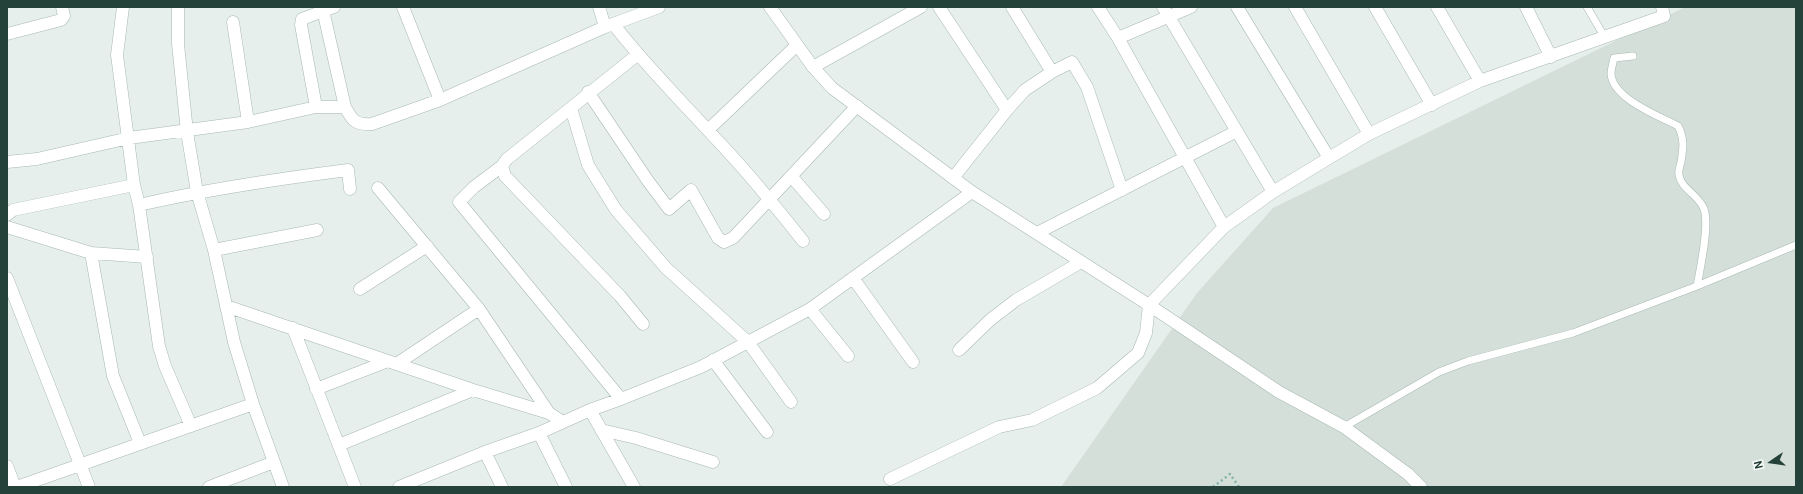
<!DOCTYPE html>
<style>
body{margin:0}
#map{position:relative;width:1803px;height:494px;overflow:hidden;background:#e6efeb;font-family:Roboto,sans-serif}
canvas{display:block}
.frame{position:absolute;inset:0;border:8px solid #24423a;pointer-events:none}
.north{position:absolute;left:1751px;top:442px;width:40px;height:40px;-webkit-text-stroke:3px #f7fbf9;paint-order:stroke;rotate:257deg;font-size:11px;font-weight:700;line-height:16px;text-align:center;color:#24423a}
.north::after{content:'';display:block;margin:auto;width:14px;height:18px;background:#24423a;clip-path:polygon(50% 0,100% 100%,50% 72%,0 100%)}
</style>
<div id="map">
<canvas width="1803" height="494"></canvas>
<div class="frame"></div>
<div class="north">N</div>
</div>
<script>
const ctx = document.querySelector('canvas').getContext('2d');
ctx.lineJoin = 'round';
function fillPath(path, color) { ctx.fillStyle = color; ctx.fill(path, 'evenodd'); }
function trace(path, color, width, dash) { ctx.strokeStyle = color; ctx.lineWidth = width; ctx.lineCap = dash ? 'butt' : 'round'; ctx.setLineDash(dash || []); ctx.stroke(path); }
const built = new Path2D(`
 M1685,7h111v480h-735l136,-194 76,-85z`);
const path = new Path2D(`
 M1213,487l17,-13 9,13`);
const service = new Path2D(`
 M1587,7l17,29
 M1633,56l-19,2c-1,5 -3,11 -3,16 2,25 48,42 67,52 7,13 5,23 3,36 -1,4 -3,9 -2,13 2,14 20,20 25,34 6,16 -4,60 -7,77
 M1344,427l95,-55 29,-11 105,-28 124,-47 99,-41`);
const minor = new Path2D(`
 M123,7l-6,48 17,130 5,20 20,141 6,20 26,60
 M178,7v37l9,88 10,60 17,58 20,92 19,62 30,83
 M403,7l37,93
 M599,7l6,20
 M939,7l68,103 -54,68
 M1098,7l20,31 106,189
 M1163,7l110,185
 M1237,7l92,151
 M1295,7l74,127
 M1375,7l57,98
 M1437,7l43,74
 M1526,7l25,50
 M323,10l22,97
 M233,22l15,100
 M614,25c36,46 77,86 116,129 26,28 49,57 73,87
 M7,34l54,-14 3,-4 -2,-9
 M1118,38l73,-31
 M637,55l-130,104 -5,7 3,10 115,120 23,28
 M813,67l108,-60
 M1052,72l20,-10 15,25 35,103
 M588,92l60,89 21,28 22,-19 27,48 6,4 9,-4 124,-132
 M316,107l-15,-82 1,-6 32,-12
 M571,108l17,57 28,45 50,58 82,74 43,60
 M1007,110l18,-20 27,-18 -40,-65
 M708,130l89,-85
 M7,162l30,-3 92,-21 119,-16 68,-15h29c8,14 10,18 27,17l68,-24 165,-73 54,-20
 M502,166l-28,21 -15,15 162,197
 M792,177l32,37
 M378,188l101,121
 M139,205c69,-16 138,-26 209,-35l2,19
 M7,215l6,-5 121,-25
 M7,227l84,26 56,4
 M1037,233l200,-102
 M214,250l103,-20
 M91,253l22,123 27,67
 M7,278l82,209
 M853,278l60,84
 M360,289l67,-43
 M226,306l247,84 76,23 14,9
 M810,309l38,47
 M293,328l62,159
 M959,350l31,-30 26,-20 65,-38
 M713,360l54,72
 M398,363l81,-54 70,104
 M316,389l72,-28
 M590,410l44,77
 M601,430l35,8 77,24
 M539,433l27,54
 M339,445l134,-55
 M485,452l17,35
 M7,466l8,21
 M890,479l109,-52 33,-7 65,-32 41,-35 8,-20 3,-28 75,-78 49,-35 56,-34 40,-24 111,-53 184,-65 -2,-9
 M17,487l236,-83
 M209,487l65,-25
 M399,487l86,-35 54,-19 51,-23 31,-11 80,-32 109,-58 162,-117`);
const tertiary = new Path2D(`
 M770,7l43,60 19,21 140,104 177,113 130,87 65,35 64,47 13,13`);
fillPath(built, '#d4dfda');
trace(service, '#a8b8b2', 8);
trace(minor, '#a8b8b2', 13);
trace(tertiary, '#a8b8b2', 13);
trace(path, '#86b3a5', 2.5, [2, 3]);
trace(service, '#fff', 7);
trace(minor, '#fff', 12);
trace(tertiary, '#fff', 12);
</script>
